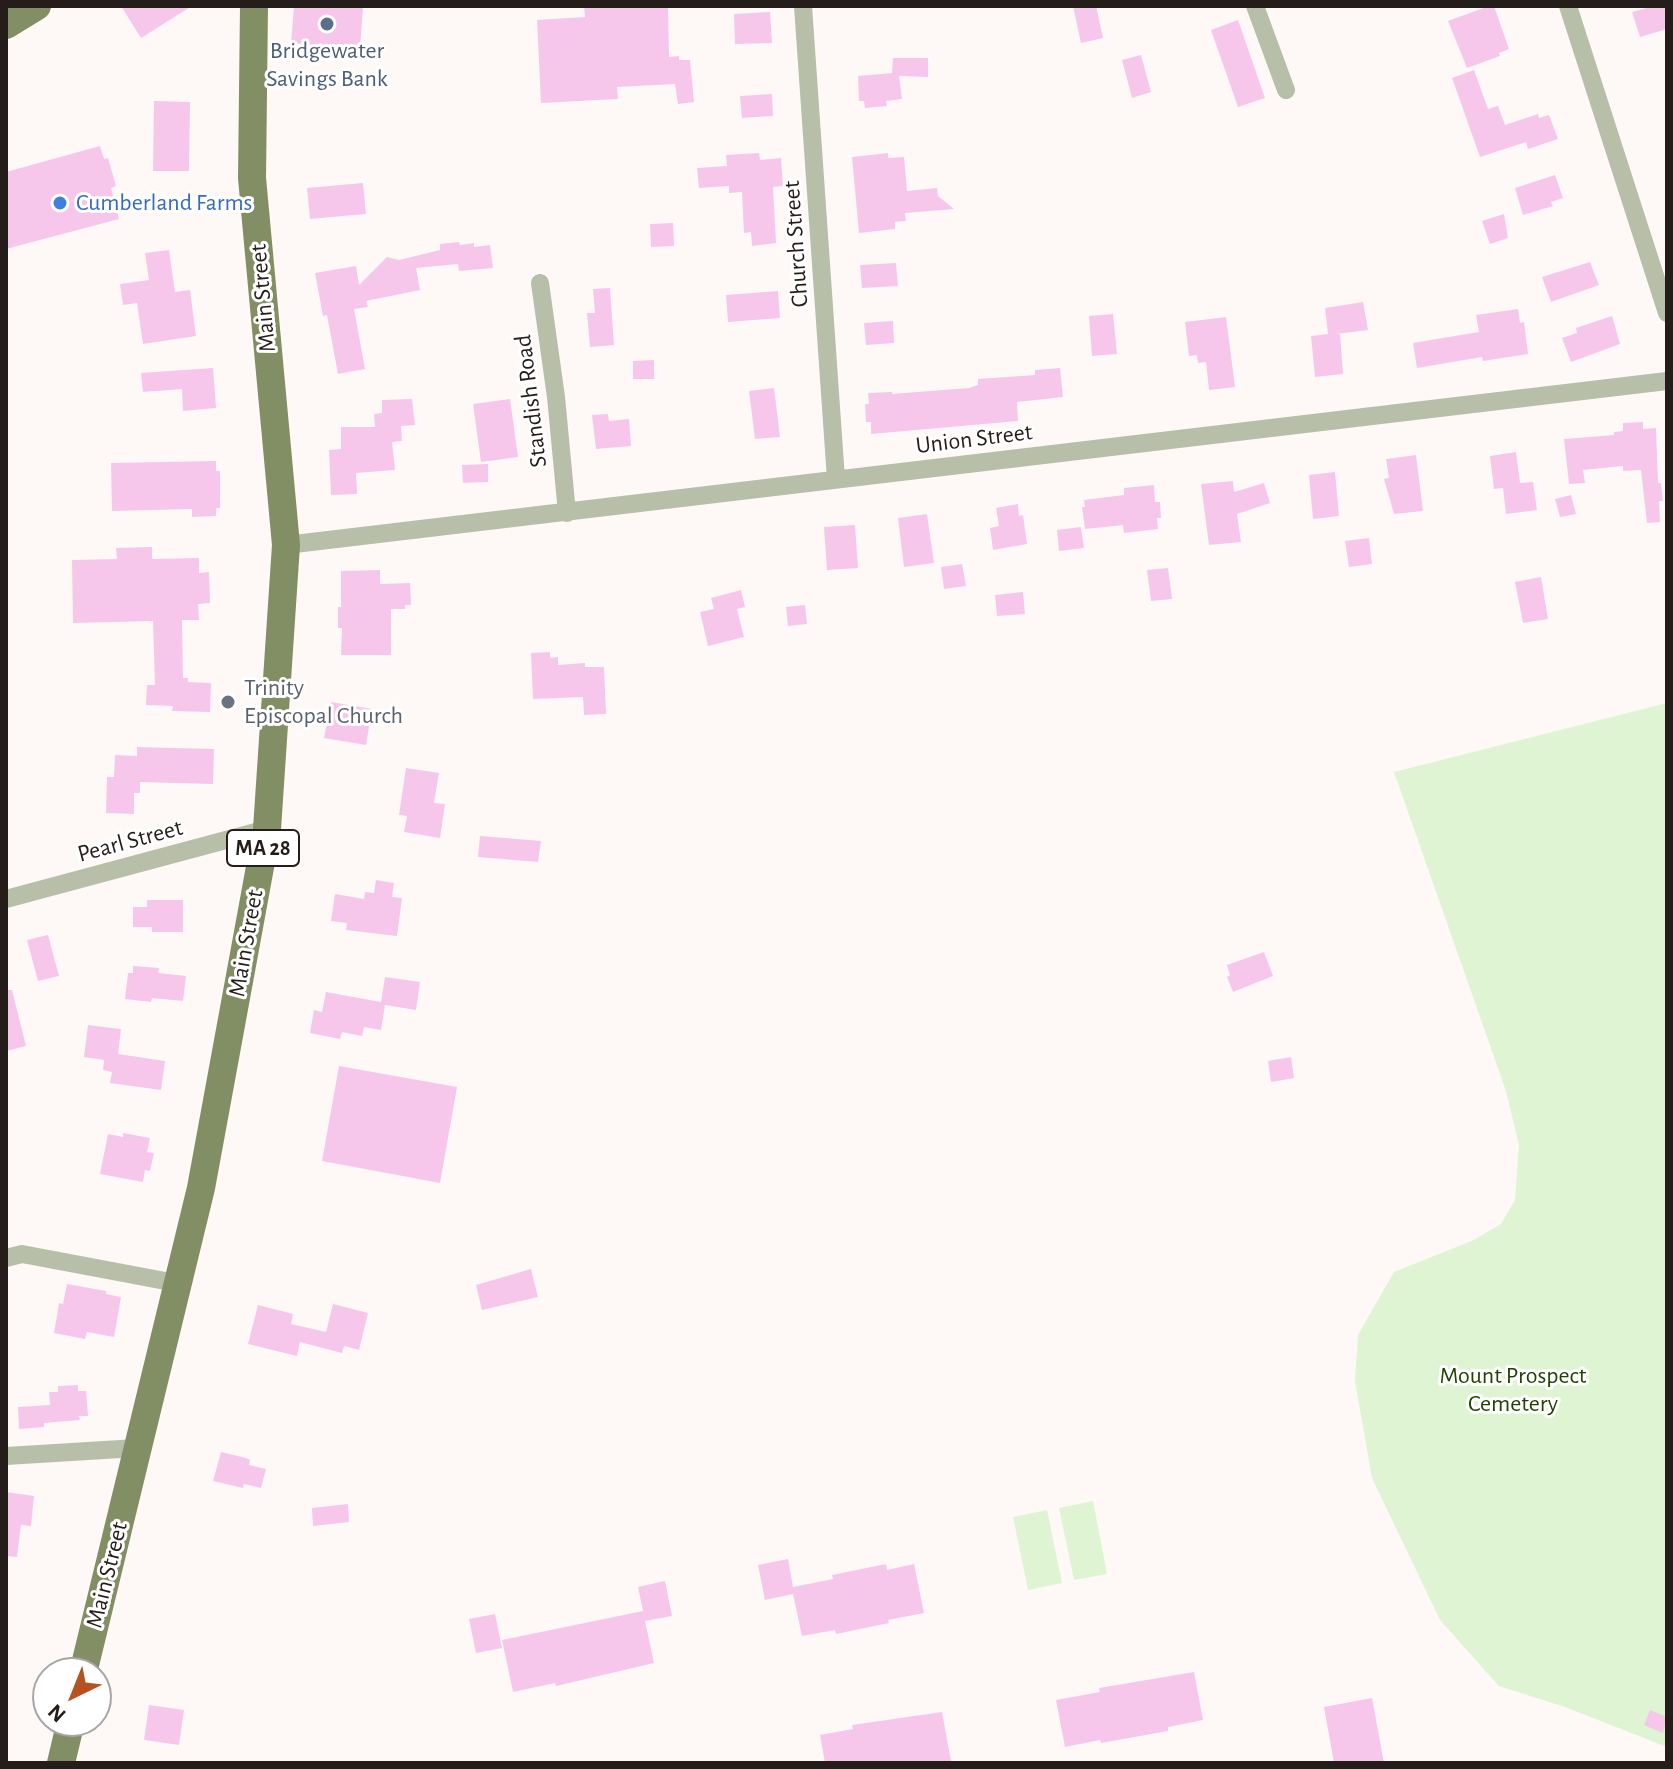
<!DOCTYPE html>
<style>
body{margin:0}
#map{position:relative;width:1673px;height:1769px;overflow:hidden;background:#fef9f7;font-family:"Alegreya Sans",sans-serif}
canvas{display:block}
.frame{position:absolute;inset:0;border:8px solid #251d1a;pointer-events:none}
.north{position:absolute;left:32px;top:1657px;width:80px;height:80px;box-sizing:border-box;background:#fff;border:2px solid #a8a5a3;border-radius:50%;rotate:223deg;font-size:22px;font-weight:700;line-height:32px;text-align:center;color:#251d1a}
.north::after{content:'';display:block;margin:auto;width:28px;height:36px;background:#b65121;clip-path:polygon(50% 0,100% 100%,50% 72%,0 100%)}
</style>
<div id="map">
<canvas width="1673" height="1769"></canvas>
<div class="frame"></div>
<div class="north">N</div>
</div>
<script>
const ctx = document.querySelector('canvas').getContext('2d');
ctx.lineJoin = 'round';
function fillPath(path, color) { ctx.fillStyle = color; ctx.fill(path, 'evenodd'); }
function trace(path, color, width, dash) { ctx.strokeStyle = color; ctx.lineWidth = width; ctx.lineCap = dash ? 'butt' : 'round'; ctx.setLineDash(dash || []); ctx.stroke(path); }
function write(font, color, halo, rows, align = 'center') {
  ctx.font = font + ' "Alegreya Sans",sans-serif'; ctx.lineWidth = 6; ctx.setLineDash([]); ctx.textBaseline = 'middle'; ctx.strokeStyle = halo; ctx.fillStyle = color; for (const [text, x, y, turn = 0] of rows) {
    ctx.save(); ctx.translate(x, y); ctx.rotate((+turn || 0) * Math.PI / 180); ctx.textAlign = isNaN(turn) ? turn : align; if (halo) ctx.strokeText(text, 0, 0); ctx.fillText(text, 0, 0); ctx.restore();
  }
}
const green = new Path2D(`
 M1667,703v1044l-102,-40 -66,-21 -59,-66 -68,-142 -17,-97 3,-46 36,-63 80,-32 27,-16 14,-24 4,-55 -13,-54 -112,-319z
 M1093,1501l14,73 -33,6 -15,-72z
 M1047,1510l15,73 -34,7 -15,-73z`);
const building = new Path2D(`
 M121,6h71l-51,32z
 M294,6h69l-3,43 -69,-6z
 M584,6h84l1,51 10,-1v4h11l4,42 -16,2 -3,-20 -58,3 1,12 -77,4 -4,-83 48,-3z
 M1073,6h23l7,32 -22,5z
 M1489,6h5l15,43 -10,4 1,3 -33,12 -19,-47z
 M1654,6h13v23l-27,8 -8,-25z
 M770,12l2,31 -37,1 -1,-30z
 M1238,20l27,78 -27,9 -27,-77z
 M1141,55l10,37 -19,6 -10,-38z
 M893,58h35v19l-29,-1 3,23 -16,2 1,5 -22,2 -1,-7h-5l-1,-25 34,-3z
 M1474,70l14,39 10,-3 7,19 33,-11 1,4 10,-3 9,24 -30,10 -2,-7 -46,15 -28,-79z
 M772,94l1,22 -31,2 -2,-22z
 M154,101l36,1 -1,69h-36z
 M100,146l4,13 4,-1 8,28 -5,2 8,31 -113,30v-77z
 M759,153l1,7 21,-2 2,28 -10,1 3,56 -24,3 -1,-14 -7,1 -2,-41 -13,1v-7l-30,2 -2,-20 30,-2 -1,-11z
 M888,153v5l16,-1 3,34 30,-3 1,8 16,13 -49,4 1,8 -11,1v7l-36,4 -7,-76z
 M1555,175l8,23 -12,4 2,4 -30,9 -8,-27z
 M363,183l3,31 -56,5 -3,-31z
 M1504,214l4,24 -18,6 -8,-23z
 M673,223l1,23 -23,1 -1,-23z
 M459,242l1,3 14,-2v4l16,-2 3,23 -34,3 -1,-7 -42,4 4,22 -54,11 2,6 -14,2 11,60 -27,5 -11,-59 -4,1 -8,-43 41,-7 3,19 28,-28 12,3 41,-10v-6z
 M169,250l6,42 15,-2 6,46 -53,8 -6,-41 -14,2 -3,-21 29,-4 -4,-27z
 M1590,262l9,23 -48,17 -9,-25z
 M896,263l2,23 -36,2 -2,-23z
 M610,288l4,57 -24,2 -3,-34h8l-2,-24z
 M778,291l2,27 -52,4 -2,-27z
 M1363,302l5,28 -32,4 4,-1 3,41 -28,3 -4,-41 17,-2 -3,-26z
 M1518,309l2,14 4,-1 4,32 -45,7 -1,-4 -65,11 -4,-25 66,-11 -3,-17z
 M1113,314l4,40 -25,2 -3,-40z
 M1612,316l8,28 -49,18 -9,-24 15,-5 -1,-5z
 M1226,317l9,70 -26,3 -3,-28 -8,1 -1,-8 -8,1 -4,-34z
 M893,321l1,22 -28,2 -2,-22z
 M654,360v19h-21v-18z
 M213,368l3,40 -33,3 -1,-22 -39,3 -2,-19z
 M1060,368l3,29 -46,5 1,19 -147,13v-12h-5l-1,-18h4l-1,-11 24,-1v2l77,-6 9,-3v-6l57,-4v-5z
 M774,388l6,49 -25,2 -6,-48z
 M412,399l3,26 -14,1 1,15 -10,1 3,28 -39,3 1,21 -26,1 -2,-45 12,-1v-22h34l-1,-13 8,-1v-13z
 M510,399l8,58 -37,5 -8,-58z
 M608,414l1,7 20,-2 2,27 -35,3 -4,-34z
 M1643,422v7l13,-1 2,55h3l2,18h-4l1,21 -13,1 -6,-53 -18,1v-5l-40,4 2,13 -16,1 -5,-45 50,-4v-3l9,-1v-8z
 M1516,452l4,31 13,-1 4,28 -31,4 -3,-26 -9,1 -4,-33z
 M1416,455l7,56 -29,3 -10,-35 5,-1 -3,-19z
 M216,461v10h4v37h-4v8l-24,1v-8l-80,2 -1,-48z
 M488,464v18l-25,1 -1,-18z
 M1335,472l4,44 -26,3 -4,-44z
 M1233,481l1,11 30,-9 6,20 -33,11 4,28 -32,3 -8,-61z
 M1154,485l1,17h5l1,16h-4l1,11 -34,4 -1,-8 -38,4 -3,-22h3l-1,-7 40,-5v-7z
 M1571,495l5,19 -16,3 -5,-18z
 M1018,504l1,12 4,-1 4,29 -34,6 -3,-22 9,-2 -3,-18z
 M927,514l7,49 -30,4 -6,-49z
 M855,525l3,43 -31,2 -3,-43z
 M1081,527l3,21 -25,3 -2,-21z
 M1369,538l3,26 -23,3 -4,-26z
 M152,547v12l47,-1v15l10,-1 1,31 -12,1 1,16h-17l1,58h5v4l23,1 -1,29 -38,-1 1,-5 -27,-1 1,-20h8l-2,-64 -80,2 -1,-63 45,-1 -1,-11z
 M962,564l4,22 -22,3 -3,-22z
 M1168,568l4,31 -21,2 -4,-31z
 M380,570v14l30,-1 1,22h-6v4h-14v46h-50l1,-27h-4v-21h3v-36z
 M1541,577l7,42 -25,4 -8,-41z
 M741,590l4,17 -8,2 7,28 -36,9 -8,-34 14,-3 -3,-11z
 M1023,592l2,22 -28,2 -2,-21z
 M805,605l2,19 -19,2 -2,-19z
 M550,652v6l8,-1v8l27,-2v4h19l2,47 -22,1 -1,-18 -50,2 -2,-46z
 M331,702l41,7 -6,36 -42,-7z
 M137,747l77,2 -1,35 -73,-2v11h-6v21l-28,-1 1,-36h7l1,-22 22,1z
 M406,768l33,5 -5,30 11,1 -5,34 -36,-6 3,-16 -8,-1z
 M480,836l61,5 -3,21 -60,-5z
 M376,880l18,3 -2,14 10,1 -5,38 -51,-6 1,-7 -16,-2 4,-27 29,5 1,-7 9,1z
 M147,900h36v32h-31v-5h-19v-20h14z
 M48,935l11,41 -21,5 -11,-41z
 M1264,952l9,24 -40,16 -6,-15 3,-2 -3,-10z
 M133,966l26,2 -1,5 28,3 -3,25 -31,-3 -1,4 -26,-3 3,-26h5z
 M385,977l35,5 -4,28 -31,-5 -4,25 -17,-3 -2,9 -20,-4 -2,7 -30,-6 4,-23 8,2 4,-20 55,10z
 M6,990h6l14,56 -20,5z
 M88,1025l33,4 -3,25 47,7 -4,29 -51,-7 2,-11 -9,-2 1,-10 -20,-3z
 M1291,1057l3,21 -23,4 -3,-21z
 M339,1066l118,21 -17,96 -118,-22z
 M123,1133l27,5 -3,14 7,1 -4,18 -5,-1 -2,12 -43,-8 8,-40 15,3z
 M531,1269l7,28 -56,13 -6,-25z
 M67,1284l39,7v3l15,3 -7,40 -27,-5 -2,7 -31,-6 5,-30 4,1z
 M333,1304l35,9 -9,37 -15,-4 -2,7 -42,-11 -3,14 -49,-12 10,-39 35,9 -2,10 35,8z
 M78,1385v6h8l2,25h-9l1,4 -36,3v4l-25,2 -1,-22 32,-2 -1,-13h9v-6z
 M221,1452l25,6 4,2 -1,5 17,4 -5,19 -17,-4 -1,4 -30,-7z
 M6,1492l28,4 -3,30 -10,-1 -4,32 -11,-1z
 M348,1504l1,18 -36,4 -1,-18z
 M788,1559l5,28 40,-8 -1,-4 54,-11 1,6 27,-6 10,49 -36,7 1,3 -53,11 -1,-4 -33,6 -9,-42 -28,6 -7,-35z
 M665,1581l7,35 -27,5 9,42 -98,23 -1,-3 -42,9 -11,-52 141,-29 -5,-24z
 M495,1614l7,34 -26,5 -7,-34z
 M1194,1672l9,48 -35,7v4l-67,12 -1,-3 -35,7 -9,-47 44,-8 -1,-4z
 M1372,1698l12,65h-50l-10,-56z
 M149,1705l35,5 -5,35 -35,-5z
 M1650,1710l17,7 -4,16 -19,-8z
 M942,1712l9,49 -126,2 -5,-28 33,-6 -1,-4z`);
const minor = new Path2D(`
 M803,6l33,473
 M1255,6l31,84
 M1568,6l99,307
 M540,283l16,114 11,116
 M286,545l1381,-164
 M6,899l261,-70
 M6,1258l16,-4 154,29
 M6,1456l131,-8`);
const primary = new Path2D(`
 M6,25l31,-19
 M83,1673l118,-485 66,-359 19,-284 -34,-367 2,-172
 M61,1763l10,-42`);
const markers = [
 [327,24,8,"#5c6f8a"],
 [60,203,8,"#3f7fe0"],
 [228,702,8,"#6b7280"]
];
const shields = [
 [263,848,72]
];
const shieldNames = [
 ["MA 28",263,848]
];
const serviceNames = [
 ["Bridgewater",327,51],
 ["Savings Bank",327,79]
];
const shopNames = [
 ["Cumberland Farms",76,203]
];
const streetNames = [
 ["Church Street",796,244,-94],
 ["Main Street",263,298,-95],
 ["Standish Road",531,401,-97],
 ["Union Street",974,439,-7],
 ["Pearl Street",130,841,-15],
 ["Main Street",246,943,-80],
 ["Main Street",107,1575,-76]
];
const worshipNames = [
 ["Trinity",244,688],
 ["Episcopal Church",244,716]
];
const parkNames = [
 ["Mount Prospect",1513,1376],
 ["Cemetery",1513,1404]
];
fillPath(green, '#def4d2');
fillPath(building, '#f6c7eb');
trace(minor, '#b8bfa9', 18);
trace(primary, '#828e64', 28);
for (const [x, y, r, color] of markers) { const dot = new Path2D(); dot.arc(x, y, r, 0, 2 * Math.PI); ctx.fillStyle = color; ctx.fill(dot); trace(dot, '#fff', 3); }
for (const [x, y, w] of shields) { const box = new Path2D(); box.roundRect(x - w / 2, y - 18, w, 36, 6); ctx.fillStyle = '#fff'; ctx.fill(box); trace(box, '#251d1a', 2); }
write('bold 22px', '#251d1a', null, shieldNames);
write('24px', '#4e5e75', '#fff', serviceNames);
write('24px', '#366cbe', '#fff', shopNames, 'left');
write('24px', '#251d1a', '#fff', streetNames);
write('24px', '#5b616d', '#fff', worshipNames, 'left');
write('24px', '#204300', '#fff', parkNames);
</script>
